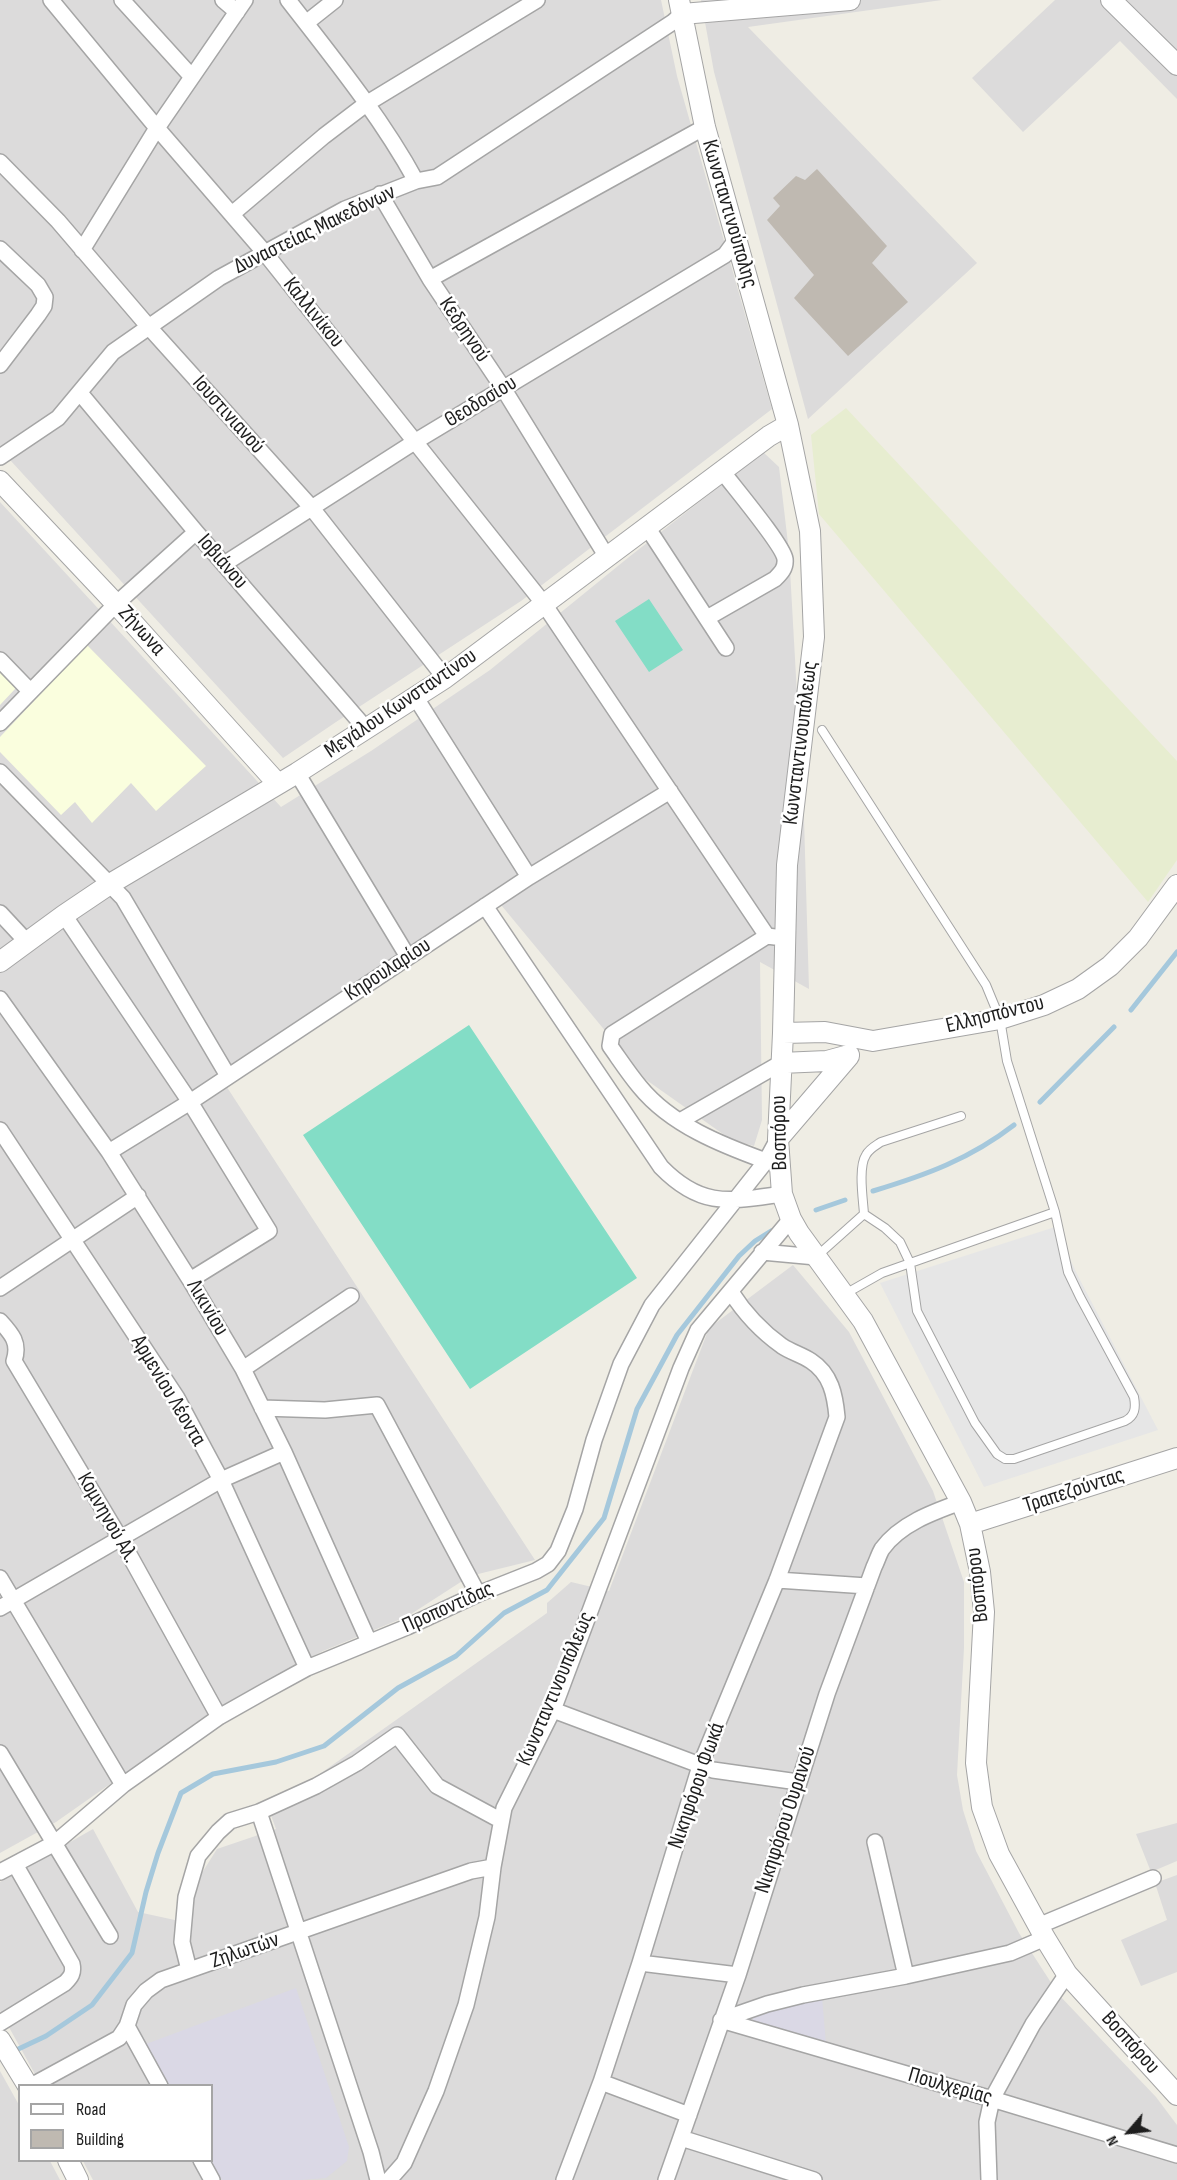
<!DOCTYPE html>
<meta charset="utf-8">
<style>
body{margin:0}
#map{position:relative;width:1177px;height:2180px;overflow:hidden;background:#efede4;font-family:"Sofia Sans Condensed",sans-serif}
canvas{display:block}
.legend{position:absolute;left:18px;top:2084px;width:195px;height:78px;box-sizing:border-box;background:#fff;border:2px solid #a5a5a5;margin:0;padding:8px 10px;list-style:none;font-size:18px;color:#1e1e1e}
.legend li{display:flex;align-items:center;gap:12px;height:30px}
.legend b{width:30px;border:2px solid #a5a5a5}
.north{position:absolute;left:1099px;top:2102px;width:60px;height:60px;-webkit-text-stroke:4px #fff;paint-order:stroke;rotate:242deg;font-size:16px;font-weight:700;line-height:24px;text-align:center;color:#1e1e1e}
.north::after{content:'';display:block;margin:auto;width:21px;height:27px;background:#1e1e1e;clip-path:polygon(50% 0,100% 100%,50% 72%,0 100%)}
</style>
<div id="map">
<canvas width="1177" height="2180"></canvas>
<ul class="legend">
<li><b style="height:8px;background:#fff"></b>Road</li>
<li><b style="height:16px;background:#bfb9b1"></b>Building</li>
</ul>
<div class="north">N</div>
</div>
<script>
const ctx = document.querySelector('canvas').getContext('2d');
ctx.lineJoin = 'round';
function fillPath(path, color) { ctx.fillStyle = color; ctx.fill(path, 'evenodd'); }
function trace(path, color, width, dash) { ctx.strokeStyle = color; ctx.lineWidth = width; ctx.lineCap = dash ? 'butt' : 'round'; ctx.setLineDash(dash || []); ctx.stroke(path); }
function write(font, color, halo, rows, align = 'center') {
  ctx.font = font + ' "Sofia Sans Condensed",sans-serif'; ctx.lineWidth = 5; ctx.setLineDash([]); ctx.textBaseline = 'middle'; ctx.strokeStyle = halo; ctx.fillStyle = color; for (const [text, x, y, turn = 0] of rows) {
    ctx.save(); ctx.translate(x, y); ctx.rotate((+turn || 0) * Math.PI / 180); ctx.textAlign = isNaN(turn) ? turn : align; if (halo) ctx.strokeText(text, 0, 0); ctx.fillText(text, 0, 0); ctx.restore();
  }
}
const residential = new Path2D(`
 M0,0h661l16,76 95,333 -251,192 -185,121 -53,36 -283,-309z
 M701,0h241l-194,27 229,236 -169,156 -94,-347z
 M1055,0h122v99l-57,-58 -97,91 -51,-54z
 M763,452l16,15 10,85 15,267 5,170 -49,-27 2,158 -8,26 -24,-7 -85,-60 -153,-185 -273,181 316,485 -65,16 -62,40 -85,35 -70,37 -46,28 -151,106 -56,31v-1351l281,305 90,-56 119,-81 139,-113z
 M793,1265l56,67 84,159 31,91v66l-7,127 6,35 13,41 43,82 40,62 97,102 21,28v55h-1084l-10,-19 129,-1v-74l-171,-1 -41,-74v-129l93,-53 45,83 46,10 11,-38 22,-35 59,-20 -7,-19 278,-197v-10l24,-21 38,9 100,-263z
 M1177,1823v38l-26,11 -15,-38z
 M1177,1875v97l-36,14 -20,-46 46,-20 -12,-37z
 M0,2071l19,34 1,55 30,1 10,19h-60z`);
const education = new Path2D(`
 M87,645l119,121 -50,45 -25,-28 -39,40 -17,-21 -14,13 -61,-63v-15z
 M0,672l16,16 -16,17z`);
const farmland = new Path2D(`
 M846,408l331,353v99l-29,42 -329,-388 -8,-79z`);
const pitch = new Path2D(`
 M649,599l34,51 -34,22 -34,-51z
 M469,1025l168,253 -167,111 -167,-254z`);
const parking = new Path2D(`
 M1055,1227l23,49 80,154 -174,57 -104,-204z`);
const plaza = new Path2D(`
 M296,1988l53,159 -2,14 -21,17 -26,2h-78l-11,-19 1,-75 -43,-1 -23,-41z
 M822,1997l4,47 -71,-20 -2,-4 -1,-5z`);
const stream = new Path2D(`
 M1131,1010l46,-58
 M1040,1102l74,-75
 M873,1191c53,-16 97,-32 141,-66
 M816,1210l29,-10
 M12,2052l34,-16 46,-31 40,-52 14,-61 12,-39 23,-60 32,-19 63,-12 48,-16 74,-58 58,-32 48,-43 43,-23 57,-72 33,-109 40,-74 62,-79 16,-15 16,-10`);
const building = new Path2D(`
 M817,169l70,77 -15,17 36,39 -60,54 -54,-58 20,-23 -47,-55 13,-14 -7,-8 23,-22 9,4z`);
const service = new Path2D(`
 M822,730l164,255 14,34 7,42 48,151 -173,61 -37,21
 M864,1214c-1,-15 -6,-47 2,-59 3,-6 9,-9 15,-13l80,-26
 M817,1256l47,-42 21,14 15,14 10,21 7,48 58,112 22,31 8,5h9l111,-38c10,-5 11,-13 9,-24l-54,-100 -12,-25 -13,-60`);
const minor = new Path2D(`
 M51,0l106,128 108,125 279,351 223,332
 M122,0l70,77
 M223,0l14,12
 M288,0c45,58 93,117 128,181
 M306,23l29,-23
 M0,162l58,59 90,105 163,181 134,171
 M380,194l50,85 73,109 104,169
 M232,214l92,-78 42,-32 171,-104
 M0,249l38,36 7,12 -1,9 -6,9 -38,50
 M82,250l75,-122 88,-128
 M430,279l275,-152
 M80,393l116,139 171,198
 M0,457l58,-39 55,-66 106,-74 126,-69 71,-28 21,-4 236,-155 9,-8
 M647,527l79,121
 M224,564l192,-123 309,-186 11,-15
 M707,618l68,-39c6,-6 11,-11 10,-20 -2,-14 -51,-72 -63,-88
 M0,660l30,31
 M416,698l113,179
 M0,723l116,-119 80,-72
 M0,772l123,126 105,178
 M297,773l111,184
 M485,906l176,261c41,42 70,34 121,27
 M0,913l27,29
 M64,915l126,187 79,129 -79,49
 M0,999l109,153 81,128 53,89 41,83 85,190
 M680,1121l101,-58
 M0,1130l177,268 44,82 86,188
 M109,1152l81,-50 339,-225 141,-86
 M766,1161c-44,-16 -95,-36 -126,-74 -11,-13 -20,-27 -30,-41l2,-12 155,-98 8,1
 M762,1252l54,5
 M0,1288l138,-92
 M0,1321c12,13 20,22 14,40l106,177 99,179
 M243,1369l108,-73
 M262,1408l63,2 52,-5 101,189
 M0,1578l123,207
 M777,1580l90,6
 M0,1608l221,-128 63,-28
 M553,1710l160,60 85,12
 M0,1753l110,183
 M259,1812l112,340 7,28
 M875,1842l31,134
 M0,1872l55,-29 68,-58 96,-68 46,-26 42,-23 100,-41 71,-33 58,-23 12,-7 10,-13 17,-42 19,-69 27,-76 31,-59 114,-144 12,-22
 M1038,1926l115,-48
 M640,1963l98,12
 M189,1970l-7,-28 4,-45 12,-41 20,-24 12,-11 29,-9 57,-26 41,-23 40,-28 40,51 63,34
 M721,2020l271,79 185,56
 M721,2020l46,-16 36,-9 103,-19 104,-23 35,-15
 M0,2023l65,-40c6,-6 9,-10 7,-19l-56,-98
 M127,2026l33,60
 M601,2082l88,33
 M31,2086l88,-48 8,-12 7,-21 12,-14 15,-11 310,-109 22,-4
 M681,2138l133,42
 M201,2160l11,20
 M389,2180l15,-17 32,-72 30,-86 21,-88 6,-50 11,-59 49,-98 128,-342 17,-38 93,-111
 M564,2180l37,-98 39,-119 60,-197 77,-186 60,-163c-2,-22 -6,-43 -26,-56 -9,-6 -20,-9 -29,-15 -21,-15 -37,-32 -51,-54
 M666,2180l72,-205 89,-281 47,-127c3,-6 5,-13 8,-18 18,-25 51,-37 79,-47
 M989,2180l-2,-58 5,-23 41,-75 34,-50`);
const tertiary = new Path2D(`
 M679,0l26,127 83,298 22,106 4,106 -27,228 -4,168 -5,106 4,55 9,25 8,14 64,88 98,181 9,22 10,48 4,40 -8,151 6,44 17,47 46,84 22,36 110,121
 M1111,0l66,65
 M682,14l168,-14
 M0,481l116,123 162,180
 M0,962l64,-47 46,-31 187,-111 148,-95 324,-242 19,-11
 M783,1033l42,-1 48,9 127,-22 44,-14 34,-16 32,-23 28,-28 39,-53
 M781,1063l46,-2 22,-6
 M778,1139l71,-83
 M970,1524l207,-66
 M0,2040l28,46
 M68,2160l10,20`);
const streetNames = [
 ["Κωνσταντινούπολης",729,214,74],
 ["Δυναστείας Μακεδόνων",315,230,-26],
 ["Καλλινίκου",313,313,51],
 ["Κεδρηνού",464,330,56],
 ["Θεοδοσίου",481,402,-31],
 ["Ιουστινιανού",228,415,48],
 ["Ιοβιάνου",222,562,49],
 ["Ζήνωνα",141,631,48],
 ["Μεγάλου Κωνσταντίνου",401,704,-34],
 ["Κωνσταντινουπόλεως",801,743,-83],
 ["Κηρουλαρίου",388,970,-33],
 ["Ελλησπόντου",995,1015,-14],
 ["Βοσπόρου",780,1133,-91],
 ["Λικινίου",207,1308,59],
 ["Αρμενίου Λέοντα",168,1391,59],
 ["Τραπεζούντας",1074,1491,-18],
 ["Κομνηνού Αλ.",107,1518,60],
 ["Βοσπόρου",978,1585,-96],
 ["Προποντίδας",448,1608,-24],
 ["Κωνσταντινουπόλεως",556,1689,-67],
 ["Νικηφόρου Φωκά",697,1786,-71],
 ["Νικηφόρου Ουρανού",786,1820,-72],
 ["Ζηλωτών",245,1951,-19],
 ["Βοσπόρου",1130,2043,48],
 ["Πουλχερίας",950,2087,16]
];
fillPath(residential, '#dcdbdb');
fillPath(education, '#fafede');
fillPath(farmland, '#e7edd0');
fillPath(pitch, '#83ddc6');
fillPath(parking, '#e6e6e6');
fillPath(plaza, '#dad8e5');
trace(stream, '#a5c8dc', 5);
fillPath(building, '#bfb9b1');
trace(service, '#a5a5a5', 10);
trace(minor, '#a5a5a5', 18);
trace(tertiary, '#a5a5a5', 22);
trace(service, '#fff', 8);
trace(minor, '#fff', 15);
trace(tertiary, '#fff', 20);
write('22px', '#1e1e1e', '#fff', streetNames);
</script>
